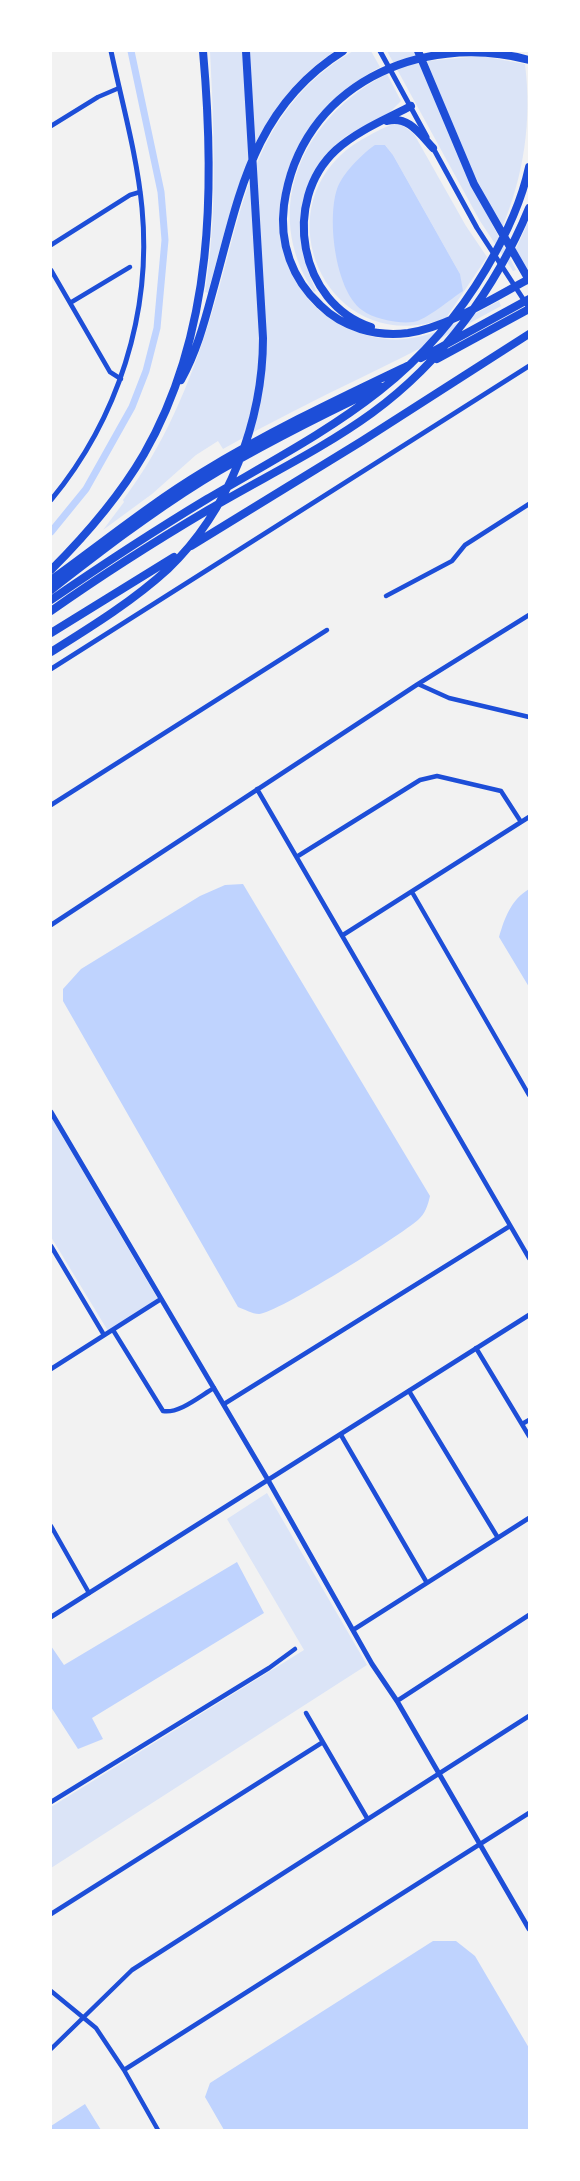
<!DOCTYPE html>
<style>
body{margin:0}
#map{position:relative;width:580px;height:2181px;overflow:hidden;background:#f2f2f2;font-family:Jost,sans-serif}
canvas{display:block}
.frame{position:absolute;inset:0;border:52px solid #fff;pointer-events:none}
</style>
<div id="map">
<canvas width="580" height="2181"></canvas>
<div class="frame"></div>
</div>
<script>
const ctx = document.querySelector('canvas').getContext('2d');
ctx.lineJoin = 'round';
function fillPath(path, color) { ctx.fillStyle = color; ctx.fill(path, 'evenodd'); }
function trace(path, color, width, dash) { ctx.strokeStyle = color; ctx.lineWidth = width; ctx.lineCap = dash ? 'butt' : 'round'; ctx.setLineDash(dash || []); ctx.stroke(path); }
const green = new Path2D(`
 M210,51h125c-85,57 -101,150 -127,242l-3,-1c13,-80 9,-161 5,-241z
 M353,51h18l9,16c-51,28 -90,73 -99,132 -2,17 3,31 7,47 4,13 5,30 12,41 19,34 67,56 105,52 35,-4 64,-22 94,-38l2,5c-91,51 -187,91 -278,143l-5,-8 -22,14 -44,39 -49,36 21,-28 -1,-2c41,-54 67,-117 87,-181 33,-104 38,-206 143,-268z
 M387,51h28l51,123 50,96 -3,1 -33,-50z
 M481,56l44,8c7,57 -1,111 -23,164l-35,-67 -40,-100z
 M387,74l14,27 -12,12 -43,23 -30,37 -14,70 7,31 7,17 -2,1c-55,-83 -10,-176 73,-218z
 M395,124l7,1 12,9 52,92 21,31 -41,61c-120,45 -190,-116 -85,-178 11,-6 22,-13 34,-16zM375,145h10l8,10 67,119z
 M529,220v54l-14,-23z
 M51,1117l108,184 -51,30 -57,-94z
 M267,1493l100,172 -316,203v-61l253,-157 -77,-131z`);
const water = new Path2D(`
 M375,145h10l8,10 67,119 3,17c-11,7 -38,30 -50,31 -14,2 -40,-3 -51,-12 -27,-20 -35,-91 -25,-121 5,-15 25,-35 38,-44z
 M243,884l187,312c-2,9 -5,18 -12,24 -17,15 -142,94 -159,94 -7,0 -15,-5 -21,-7l-175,-306v-12l18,-20 119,-73 25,-11z
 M529,889v98l-30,-50c6,-20 12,-37 30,-48z
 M237,1562l27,51 -172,105 11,21 -25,10 -27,-42v-61l13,19z
 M433,1941h23l19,15 54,92v82h-305l-19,-33 5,-14z
 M85,2104l16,26h-50v-4z`);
const canal = new Path2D(`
 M51,532l35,-43 46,-82 14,-36 11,-43 8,-88 -4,-48 -30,-141`);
const minor = new Path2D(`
 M51,126l47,-29 21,-9
 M51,245l79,-50 10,-3
 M51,270l59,102 11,7
 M70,303l60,-36
 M386,596l66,-35 13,-16 64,-41
 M418,684l31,14 80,19
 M257,789l272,469
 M51,805l276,-175
 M298,856l122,-76 17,-4 64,15 20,31
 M412,892l117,203
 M51,925l367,-241 111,-69
 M343,935l186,-118
 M51,1246l53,89
 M113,1330l50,81c16,3 37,-15 51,-23
 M476,1348l53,88
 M51,1369l110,-70
 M409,1391l89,147
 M224,1404l286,-178
 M522,1424l7,-4
 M341,1435l86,148
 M51,1526l38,67
 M353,1630l176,-112
 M397,1701l132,-86
 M306,1713l61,105
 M51,1802l218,-134 26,-19
 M51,1914l272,-172
 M51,1991l45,37 28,42 34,60
 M51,2049l81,-79 397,-254
 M124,2070l405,-257`);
const tertiary = new Path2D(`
 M380,51l47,86
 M432,146l45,82 52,80
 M51,500c67,-81 101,-187 91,-292 -5,-53 -20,-105 -31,-157
 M51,669l478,-303
 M51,1112l217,368 104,184 25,37 132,228
 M51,1617l478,-302`);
const motorway = new Path2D(`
 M418,51l56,133 55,96
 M529,60c-109,-29 -229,26 -245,145 -5,38 8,74 36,100 23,23 56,32 88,28 40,-6 85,-35 121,-54
 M387,121c21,-6 33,13 46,27
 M371,327c-72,-24 -90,-126 -35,-177 21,-19 50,-31 75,-44
 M421,358l108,-59
 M437,359l92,-50
 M181,380c15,-27 23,-56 31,-86 27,-96 39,-185 131,-243
 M191,546l171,-105 167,-107
 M51,570c35,-35 68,-73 93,-116 70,-122 71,-267 59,-403
 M51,580c50,-36 99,-76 152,-108 65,-40 135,-73 204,-106
 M51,590c49,-38 98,-76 151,-109 58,-35 118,-65 179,-94
 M51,600c51,-35 103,-69 156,-101 114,-67 209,-111 279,-230 19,-32 35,-65 43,-102
 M51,611c51,-36 103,-69 157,-101 54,-32 113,-60 164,-97 70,-51 124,-125 157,-205
 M51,633l123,-76
 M51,652c40,-25 82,-51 117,-83 61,-58 95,-148 95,-231l-17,-287`);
fillPath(green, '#dbe4f7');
fillPath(water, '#bfd3fe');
trace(canal, '#bfd3fe', 7);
trace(minor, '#1d4ed8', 4.5);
trace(tertiary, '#1d4ed8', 5);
trace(motorway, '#1d4ed8', 8);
</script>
